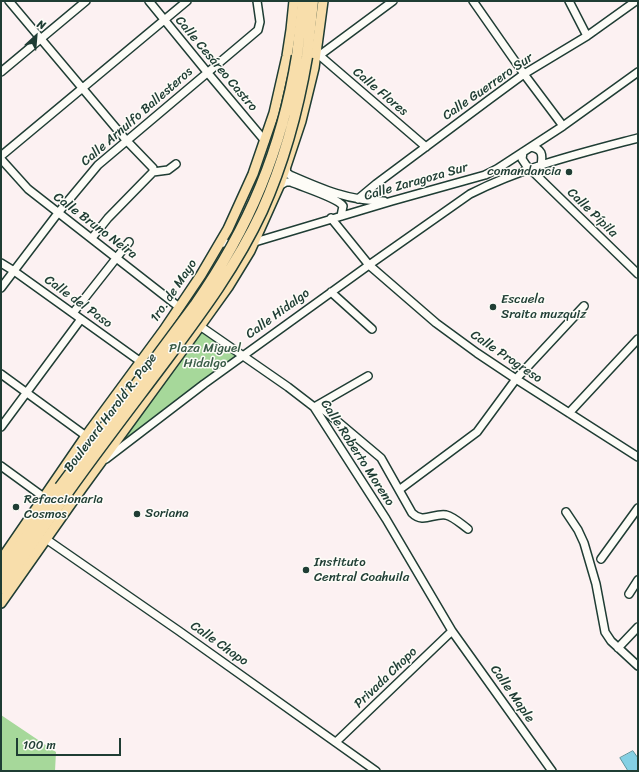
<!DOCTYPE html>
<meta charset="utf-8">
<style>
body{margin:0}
#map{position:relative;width:639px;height:772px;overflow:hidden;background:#fcf1f2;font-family:Sriracha,sans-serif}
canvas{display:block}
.frame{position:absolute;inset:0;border:2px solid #1f3d34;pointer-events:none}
.north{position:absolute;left:16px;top:16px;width:40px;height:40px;-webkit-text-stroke:3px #fdfcf7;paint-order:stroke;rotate:26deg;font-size:11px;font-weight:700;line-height:16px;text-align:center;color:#1f3d34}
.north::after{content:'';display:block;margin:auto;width:14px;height:18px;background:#1f3d34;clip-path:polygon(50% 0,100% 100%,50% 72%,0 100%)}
.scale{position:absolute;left:16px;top:738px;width:105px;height:18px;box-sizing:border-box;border:2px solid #1f3d34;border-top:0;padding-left:5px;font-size:12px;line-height:14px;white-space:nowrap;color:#1f3d34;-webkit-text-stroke:3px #fdfcf7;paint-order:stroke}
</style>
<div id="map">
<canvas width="639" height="772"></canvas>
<div class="frame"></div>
<div class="north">N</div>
<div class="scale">100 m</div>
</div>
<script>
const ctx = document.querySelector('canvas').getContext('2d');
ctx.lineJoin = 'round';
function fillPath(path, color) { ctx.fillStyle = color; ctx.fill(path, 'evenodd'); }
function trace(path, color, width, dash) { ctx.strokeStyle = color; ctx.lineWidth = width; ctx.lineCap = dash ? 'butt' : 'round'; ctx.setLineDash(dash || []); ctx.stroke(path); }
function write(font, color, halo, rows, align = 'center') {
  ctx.font = font + ' Sriracha,sans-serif'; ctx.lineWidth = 3; ctx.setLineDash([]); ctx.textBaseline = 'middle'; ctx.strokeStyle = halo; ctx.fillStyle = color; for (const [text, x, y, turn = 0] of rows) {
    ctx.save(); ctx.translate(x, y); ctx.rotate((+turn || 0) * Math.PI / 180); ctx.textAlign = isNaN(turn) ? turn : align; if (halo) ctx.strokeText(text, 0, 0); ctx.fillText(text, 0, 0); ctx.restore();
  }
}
const green = new Path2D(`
 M201,330l36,25 -122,93z
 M1,715l55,37 -1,19h-54z`);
const water = new Path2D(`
 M633,751l5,7v13h-10l-8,-13z`);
const minor = new Path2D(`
 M9,1l117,139 27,28v4
 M149,1l58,71 58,69
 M473,1l51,73 39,52
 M569,1l18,35
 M319,55l107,92
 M316,58l77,-57
 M1,72l85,-71
 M531,147c11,2 12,7 10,18
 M523,152l-1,7 4,6 112,109
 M1,156l186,-155
 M1,159l27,30 151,118
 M286,168l1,5 3,2c32,14 59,26 94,26
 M279,186l7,-4h5c11,5 47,16 52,24l-2,10
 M358,199l18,-15 114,-85 34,-25 63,-38 49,-35
 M331,218l38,47 67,58 41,30 39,26 122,78
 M92,238l16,-20 45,-46 15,-2 8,-6
 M221,243l21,1 13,-2 137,-41 93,-26 12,-6 66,-43 75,-54
 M1,263l13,8 127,91
 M1,288l57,-75 40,-48 160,-135 2,-8 -3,-21
 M331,292l41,37
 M73,313l56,-71
 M200,326l88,61 26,20 72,112 66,112 100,140
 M1,374l85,62
 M318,405l63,53 31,55c11,11 21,0 34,2 8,2 15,9 22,14
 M316,406l52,-30
 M569,413l69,-74
 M1,427l80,-108
 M106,459l98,-75 165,-119 101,-71c53,-27 111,-41 168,-56
 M1,466l44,32
 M399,490l78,-58 39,-53 68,-73
 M566,512l12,18 6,13 12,41 9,48 6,9 27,25
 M46,539l133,92 197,140
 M601,559l37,-51
 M629,594l9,-14
 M618,648l20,-21
 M336,742l116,-111`);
const major = new Path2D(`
 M1,560l85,-124 78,-106 37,-55 27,-46 25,-55 21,-61 13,-57 4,-26 3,-29
 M1,603l81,-115 118,-162 28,-39 22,-36 30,-67 21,-63 13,-53 9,-67`);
const highway = new Path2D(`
 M297,56l6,-55
 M307,57l6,-56
 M1,574l59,-87
 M1,589l67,-97`);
const highwayBridge = new Path2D(`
 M60,487l135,-182c54,-77 87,-156 102,-249
 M68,492c32,-45 66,-89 99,-133 35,-47 70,-94 95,-148 22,-49 36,-101 45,-154`);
const markers = [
 [569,172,4,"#1f3d34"],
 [493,307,4,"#1f3d34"],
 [16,507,4,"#1f3d34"],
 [137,514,4,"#1f3d34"],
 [306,570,4,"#1f3d34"]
];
const streetNames = [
 ["Calle Cesáreo Castro",216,64,50],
 ["Calle Guerrero Sur",488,87,-35],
 ["Calle Flores",380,92,40],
 ["Calle Arnulfo Ballesteros",137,117,-41],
 ["Calle Zaragoza Sur",416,182,-16],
 ["Calle Pípila",592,213,44],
 ["Calle Bruno Neira",95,226,37],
 ["1ro. de Mayo",174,291,-56],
 ["Calle del Paso",78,302,36],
 ["Calle Hidalgo",278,314,-36],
 ["Calle Progreso",506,357,34],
 ["Boulevard Harold R. Pape",111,413,-53],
 ["Calle Roberto Moreno",357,453,57],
 ["Calle Chopo",219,644,35],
 ["Privada Chopo",386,678,-44],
 ["Calle Maple",512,694,55]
];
const poiNames = [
 ["comandancia",561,172,"right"],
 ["Escuela",501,300],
 ["Sraita muzquiz",501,315],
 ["Refaccionaria",24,500],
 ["Cosmos",24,515],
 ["Soriana",145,514],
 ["Instituto",314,563],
 ["Central Coahuila",314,578]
];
const parkNames = [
 ["Plaza Miguel",205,349],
 ["Hidalgo",205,364]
];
fillPath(green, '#a6d89a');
fillPath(water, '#84d0e4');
trace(water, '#5c959e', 1);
trace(minor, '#1f3d34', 10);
trace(major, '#1f3d34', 12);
trace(highway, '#1f3d34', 13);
trace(minor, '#fdfcf7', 7);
trace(major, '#f8deab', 9);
trace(highway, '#f8deab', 10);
trace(highwayBridge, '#1f3d34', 13, []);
trace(highwayBridge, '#f8deab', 10);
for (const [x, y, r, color] of markers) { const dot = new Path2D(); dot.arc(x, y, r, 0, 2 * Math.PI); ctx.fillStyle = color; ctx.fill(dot); trace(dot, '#fdfcf7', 1.5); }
write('13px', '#1f3d34', '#fdfcf7', streetNames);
write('13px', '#1f3d34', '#fdfcf7', poiNames, 'left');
write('13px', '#3a5c48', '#fdfcf7', parkNames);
</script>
